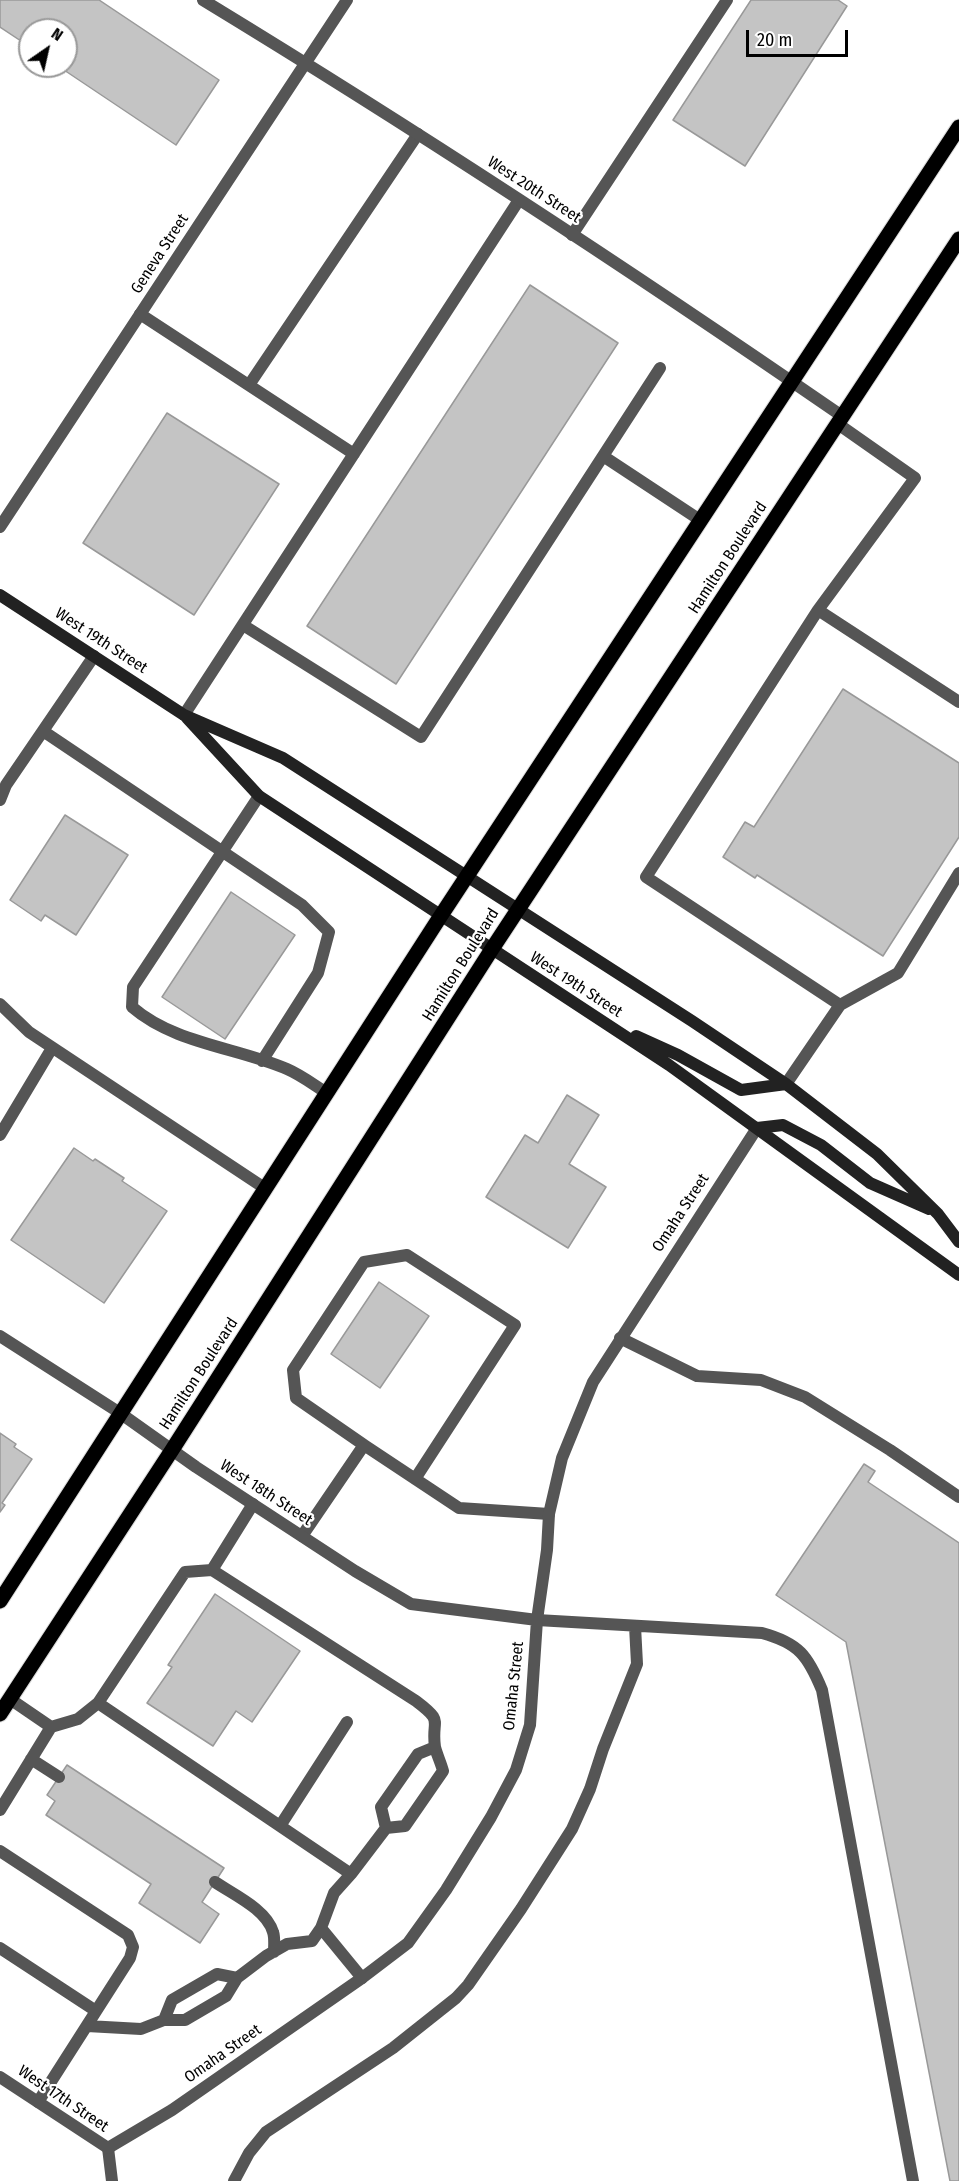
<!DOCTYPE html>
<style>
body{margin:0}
#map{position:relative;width:959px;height:2181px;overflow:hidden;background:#fff;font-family:"Fira Sans Condensed",sans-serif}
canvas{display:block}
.north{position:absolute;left:18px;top:18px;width:60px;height:60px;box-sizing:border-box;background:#fff;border:2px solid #999;border-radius:50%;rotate:34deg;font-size:16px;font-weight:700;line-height:24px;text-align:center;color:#000}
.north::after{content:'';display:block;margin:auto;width:21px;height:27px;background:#000;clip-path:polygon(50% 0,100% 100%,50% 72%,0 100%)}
.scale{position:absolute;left:746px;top:30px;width:102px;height:27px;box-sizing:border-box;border:3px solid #000;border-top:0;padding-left:8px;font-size:18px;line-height:21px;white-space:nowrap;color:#000;-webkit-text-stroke:4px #fff;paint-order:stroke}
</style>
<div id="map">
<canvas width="959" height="2181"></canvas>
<div class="north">N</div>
<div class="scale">20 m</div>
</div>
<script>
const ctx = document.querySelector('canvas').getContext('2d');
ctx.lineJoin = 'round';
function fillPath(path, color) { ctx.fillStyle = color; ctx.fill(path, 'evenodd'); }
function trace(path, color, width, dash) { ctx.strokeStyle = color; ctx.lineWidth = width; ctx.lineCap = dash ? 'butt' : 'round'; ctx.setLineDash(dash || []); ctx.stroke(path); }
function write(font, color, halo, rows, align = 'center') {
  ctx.font = font + ' "Fira Sans Condensed",sans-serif'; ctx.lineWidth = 4.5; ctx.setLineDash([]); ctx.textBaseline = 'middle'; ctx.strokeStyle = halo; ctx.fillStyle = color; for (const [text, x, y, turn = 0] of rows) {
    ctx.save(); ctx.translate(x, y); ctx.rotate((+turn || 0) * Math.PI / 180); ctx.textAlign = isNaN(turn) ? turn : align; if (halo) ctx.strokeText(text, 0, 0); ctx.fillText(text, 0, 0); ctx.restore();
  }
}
const building = new Path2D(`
 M0,0h99l120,80 -43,65 -118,-79h8v-36h-36v17l-30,-20z
 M751,0h87l9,6 -102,160 -72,-46z
 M530,285l88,58 -222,341 -89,-58z
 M167,413l112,71 -85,131 -111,-72z
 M843,689l116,74v74l-76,119 -126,-81 -2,3 -32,-21 22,-35 9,5z
 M65,815l63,40 -52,80 -31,-20 -4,6 -31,-21z
 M231,892l64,43 -70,104 -63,-42z
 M567,1095l32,20 -30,49 37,23 -38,61 -82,-51 39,-62 13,8z
 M74,1148l19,13 2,-2 29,19 -2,3 45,30 -63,92 -93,-63z
 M379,1282l50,34 -49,72 -49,-34z
 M0,1433l16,11 -2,3 18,12 -30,44 3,2 -5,7z
 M864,1464l11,7 -7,11 91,61v638h-9l-104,-539 -70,-47z
 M215,1594l85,57 -48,71 -16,-11 -23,35 -66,-43 25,-36 -4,-2z
 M67,1765l157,103 -22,34 17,12 -19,29 -61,-40 12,-19 -105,-69 9,-14 -8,-6z`);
const service = new Path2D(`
 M572,235l155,-235
 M140,314l214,140
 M249,385l169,-251
 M838,424l77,54 -97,132 141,92
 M603,456l97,64
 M818,610l-172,267 194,128
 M243,625l178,112 239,-369
 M184,715l335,-515
 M43,731l259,174 27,27 -11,41 -56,88
 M259,796l-126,191 -1,20c43,37 104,40 155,62 14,6 27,16 40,24
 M0,800l6,-15 88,-129
 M0,1004l29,28 237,157
 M786,1084l54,-79 58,-32 61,-100
 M0,1135l52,-87
 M620,1338l77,38 64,4 44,17 85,53 69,47
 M364,1445l-68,-47 -3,-28 71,-108 43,-7 108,70 -100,154
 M253,1504l-41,66 -27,2 -87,131 253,171 -17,19 -13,35 41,50
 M302,1536l62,-91 95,63 90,6
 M212,1570l204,131c29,22 15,17 19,46 2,8 6,16 8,24l-38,55 -19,2 -35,46
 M537,1620l225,13c37,10 46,23 60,57l91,491
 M10,1699l41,28
 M31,1759l28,18
 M0,1810l51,-83 27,-8 20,-16
 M280,1826l67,-104
 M386,1828l-5,-21 37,-53 17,-7
 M0,1851l128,84 5,12 -3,11 -92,144
 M215,1882c19,13 51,27 58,50 2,6 1,14 1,20
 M0,1948l96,63
 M164,2020l8,-20 45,-26 20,4
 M87,2026l54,3 23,-9h21l41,-24 11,-18 29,-22 21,-12 25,-3 9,-13
 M108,2148l4,33
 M234,2181l15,-28 17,-21 127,-84 63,-50 12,-13 53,-76 51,-80 18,-40 13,-40 34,-85 -2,-38`);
const minor = new Path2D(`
 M203,0c217,132 430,272 639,416
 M0,527l347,-527
 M0,1336l120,77 76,54 159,104 56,33 126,16
 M0,2077l108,71 64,-38 190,-132 46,-35 38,-53 45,-73 25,-47 14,-45 7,-105 10,-70 2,-36 13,-56 31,-76 164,-254`);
const secondary = new Path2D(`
 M0,595l184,120 99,43 409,263 94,63 91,70 61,60 21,28
 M187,718l72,78 410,269 290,210
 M636,1036l42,19 63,35 45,-6
 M757,1128l26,-3 38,20 49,38 59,26`);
const primary = new Path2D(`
 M0,1601l440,-684 519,-790
 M0,1714l172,-264 320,-501 467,-710`);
const streetNames = [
 ["West 20th Street",534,190,33],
 ["Geneva Street",160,254,-57],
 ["Hamilton Boulevard",728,558,-57],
 ["West 19th Street",101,641,33],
 ["Hamilton Boulevard",461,965,-58],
 ["West 19th Street",576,985,33],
 ["Omaha Street",681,1213,-57],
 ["Hamilton Boulevard",199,1374,-57],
 ["West 18th Street",266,1493,33],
 ["Omaha Street",514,1686,-84],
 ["Omaha Street",223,2054,-35],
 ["West 17th Street",63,2099,34]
];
fillPath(building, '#c4c4c4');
trace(building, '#999', 1.5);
trace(primary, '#dbdbdb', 17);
trace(service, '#555', 12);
trace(minor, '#555', 12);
trace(secondary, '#222', 12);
trace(primary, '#000', 15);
write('16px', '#000', '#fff', streetNames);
</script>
